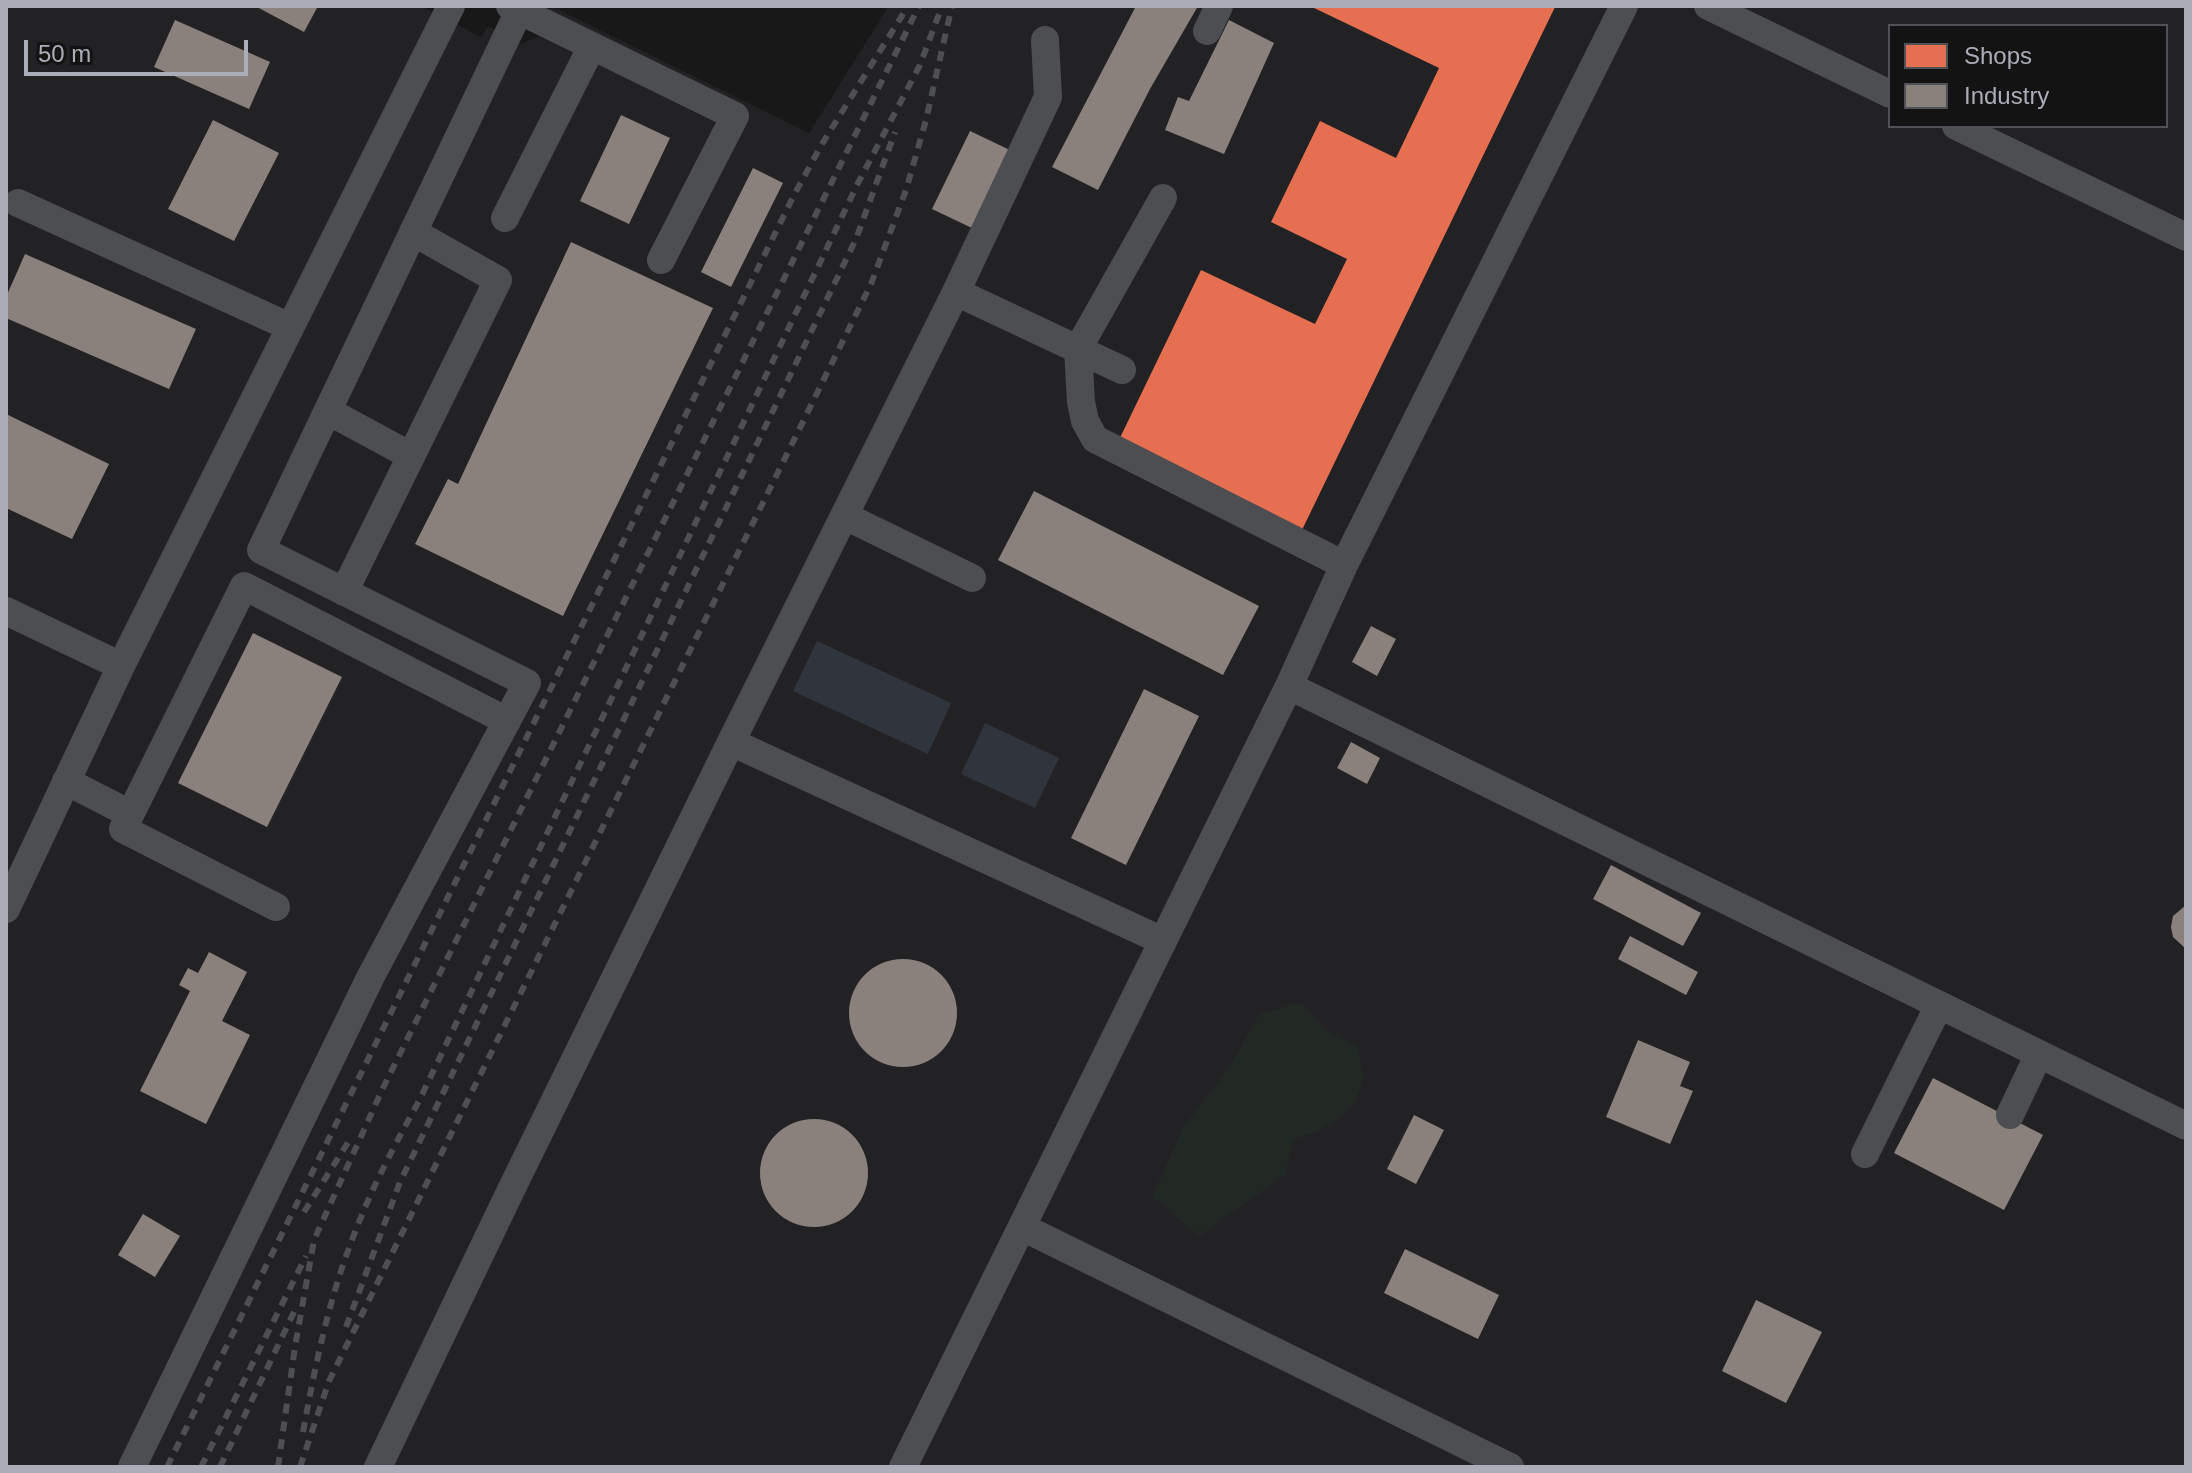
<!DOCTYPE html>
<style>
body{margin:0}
#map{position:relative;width:2192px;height:1473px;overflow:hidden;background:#181819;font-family:Helvetica,sans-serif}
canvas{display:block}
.frame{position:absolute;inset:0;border:8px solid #abadb8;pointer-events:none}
.legend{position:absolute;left:1888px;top:24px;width:280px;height:104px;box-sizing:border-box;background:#131314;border:2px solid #505156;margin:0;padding:10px 14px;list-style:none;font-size:24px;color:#abadb8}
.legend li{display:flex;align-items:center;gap:16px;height:40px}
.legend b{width:40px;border:2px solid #505156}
.scale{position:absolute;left:24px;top:40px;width:224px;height:36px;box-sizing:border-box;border:4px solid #abadb8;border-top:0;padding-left:10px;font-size:24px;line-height:28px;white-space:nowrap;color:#abadb8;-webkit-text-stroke:6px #131314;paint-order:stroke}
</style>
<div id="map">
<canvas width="2192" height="1473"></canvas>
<div class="frame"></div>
<ul class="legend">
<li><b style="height:22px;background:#e76f51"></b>Shops</li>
<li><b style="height:22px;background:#8a817c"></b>Industry</li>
</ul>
<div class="scale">50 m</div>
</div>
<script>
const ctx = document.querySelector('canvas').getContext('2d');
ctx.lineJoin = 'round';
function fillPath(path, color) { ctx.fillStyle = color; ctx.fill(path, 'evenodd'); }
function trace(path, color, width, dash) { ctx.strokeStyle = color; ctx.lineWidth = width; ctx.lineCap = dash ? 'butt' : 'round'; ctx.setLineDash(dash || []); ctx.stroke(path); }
const built = new Path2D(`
 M6,6h415l60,31 7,-11 33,18 19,-8 11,-30 258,127 80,-127h1297v1461h-2180zM1890,26h276v100h-276z`);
const green = new Path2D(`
 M1301,1002l28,30 28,14c2,10 8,27 5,37 -8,35 -39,47 -69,57l-7,34 -87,62 -47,-40 32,-70 47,-61 28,-51z`);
const water = new Path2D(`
 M817,641l134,62 -23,51 -135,-63z
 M985,723l74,35 -24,50 -74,-34z`);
const shops = new Path2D(`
 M1310,6l245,1 -254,525 -184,-88 84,-174 114,54 32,-65 -76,-37 49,-101 76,37 43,-90z`);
const industry = new Path2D(`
 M255,6h63l-14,26z
 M1136,6h62l-48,83 -52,101 -46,-23z
 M175,20l95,42 -21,47 -95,-42z
 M1229,20l45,23 -50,111 -59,-24 13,-33 11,4z
 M621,115l49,23 -41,86 -49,-23z
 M213,120l66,33 -45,88 -66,-32z
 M970,131l42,20 -38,78 -42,-20z
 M753,168l30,15 -52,104 -30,-15z
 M571,242l142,66 -150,308 -148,-72 33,-65 10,5z
 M25,254l171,75 -27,60 -163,-71v-21z
 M6,414l103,50 -37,75 -66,-31z
 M1034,491l225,115 -36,69 -225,-115z
 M1371,626l25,13 -19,37 -25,-14z
 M253,633l89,44 -75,150 -89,-44z
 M1144,689l55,27 -73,149 -55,-27z
 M1351,742l29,16 -13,26 -30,-16z
 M1611,865l90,48 -18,33 -90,-47z
 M2186,905v44l-13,-12 -2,-10 2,-11z
 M1630,936l68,36 -12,23 -68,-36z
 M209,952l38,20 -25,49 28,14 -44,89 -66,-33 50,-100 -11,-6 9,-17 10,5z
 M849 1013a54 54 0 1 1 108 0a54 54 0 1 1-108 0Z
 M1638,1040l52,22 -10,24 13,5 -23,53 -64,-27z
 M1933,1078l110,57 -39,75 -110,-57z
 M1414,1115l30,15 -28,54 -29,-15z
 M760 1173a54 54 0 1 1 108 0a54 54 0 1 1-108 0Z
 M143,1214l37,22 -25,41 -37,-22z
 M1405,1249l94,46 -21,44 -94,-46z
 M1756,1300l66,32 -36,71 -64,-32z`);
const minor = new Path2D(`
 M510,6l225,110 -74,144
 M1708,6l182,88
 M1207,31l12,-25
 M1956,126l230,111
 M1163,198l-85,151 3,53 4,19 10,18 249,126
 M18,203l272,124
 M505,218l87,-172
 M956,292l166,78
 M328,411l83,45
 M845,516l127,62
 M344,592l154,-312 -85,-48
 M6,611l115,55
 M1289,686l897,440
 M731,742l432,199
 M66,781l64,33
 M276,907l-153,-78 121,-243 263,135
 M6,909l115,-243 330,-660
 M2010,1115l29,-61
 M1865,1154l74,-149
 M1022,1227l488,240
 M132,1467l239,-491 156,-293 -266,-133 258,-539
 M378,1467l132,-275 221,-450 225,-450 92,-195 -3,-57
 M903,1467l386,-781 55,-121 280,-559`);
const rail = new Path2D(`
 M304,1212l45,-71
 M346,1327l54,-145 456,-943 39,-107
 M303,1432c12,-65 25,-130 49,-192 18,-49 42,-94 67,-139l439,-918 62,-118 22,-59
 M167,1467l627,-1272 28,-51 86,-138
 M201,1467l105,-211
 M220,1467l74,-155
 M278,1467l17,-120 19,-107 69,-152 536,-1082
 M300,1467l29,-86 542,-1097 35,-94 20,-70 26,-114`);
fillPath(built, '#222224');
fillPath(green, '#222824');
fillPath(water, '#30353d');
fillPath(shops, '#e76f51');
fillPath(industry, '#8a817c');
trace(minor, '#4d4e51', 28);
trace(rail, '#4e4f52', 6, [10, 8]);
</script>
